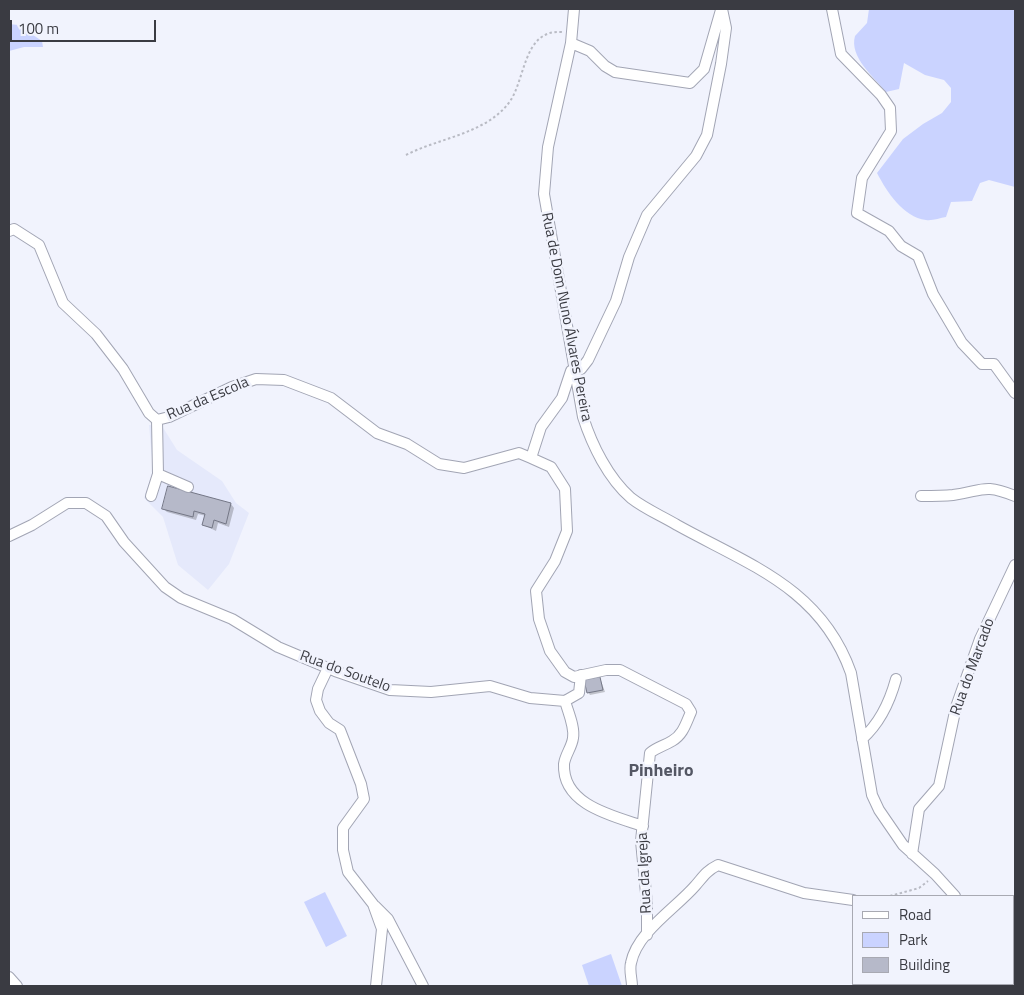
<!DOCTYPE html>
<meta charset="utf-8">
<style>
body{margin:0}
#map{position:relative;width:1024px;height:995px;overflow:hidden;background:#f1f3fd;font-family:"Titillium Web",sans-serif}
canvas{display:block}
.frame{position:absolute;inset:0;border:10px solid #3a3b42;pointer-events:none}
.legend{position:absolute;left:852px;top:895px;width:162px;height:90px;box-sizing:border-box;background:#f1f3fd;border:1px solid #a8a9b2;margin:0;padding:6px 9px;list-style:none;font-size:15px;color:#3a3b42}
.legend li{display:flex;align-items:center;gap:10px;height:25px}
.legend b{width:25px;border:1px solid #a8a9b2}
.scale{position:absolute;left:10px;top:20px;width:146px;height:22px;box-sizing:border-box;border:2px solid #3a3b42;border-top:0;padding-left:6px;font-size:15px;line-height:18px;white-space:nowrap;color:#3a3b42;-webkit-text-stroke:4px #f1f3fd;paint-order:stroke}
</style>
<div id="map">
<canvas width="1024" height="995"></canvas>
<div class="frame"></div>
<ul class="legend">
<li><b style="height:6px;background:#fff"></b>Road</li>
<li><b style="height:14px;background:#cad3ff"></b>Park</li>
<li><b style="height:14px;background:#b6b9c9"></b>Building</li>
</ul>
<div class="scale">100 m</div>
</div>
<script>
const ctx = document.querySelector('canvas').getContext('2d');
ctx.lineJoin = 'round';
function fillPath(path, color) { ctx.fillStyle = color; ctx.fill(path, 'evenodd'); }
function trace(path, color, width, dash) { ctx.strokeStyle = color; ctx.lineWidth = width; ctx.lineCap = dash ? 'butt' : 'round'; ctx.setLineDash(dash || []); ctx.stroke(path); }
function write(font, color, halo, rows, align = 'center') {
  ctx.font = font + ' "Titillium Web",sans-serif'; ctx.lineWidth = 5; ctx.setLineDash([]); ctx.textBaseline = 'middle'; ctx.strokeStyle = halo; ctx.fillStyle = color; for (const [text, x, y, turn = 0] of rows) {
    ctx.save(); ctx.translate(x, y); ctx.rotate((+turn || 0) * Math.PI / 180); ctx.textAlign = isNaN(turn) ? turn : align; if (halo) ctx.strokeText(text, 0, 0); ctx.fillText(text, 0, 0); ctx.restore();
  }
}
const built = new Path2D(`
 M149,425l13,1 15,24 45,31 14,22 13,10 -20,51 -21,26 -30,-25 -15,-48 -19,-19 9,-28z`);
const green = new Path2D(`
 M869,9h146v178l-26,-7 -9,3 -8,18 -21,1 -5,15c-6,1 -14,4 -20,3 -23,-3 -39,-28 -49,-47l26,-34 20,-15 19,-11 9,-11v-14l-7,-8 -19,-5 -21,-12 -5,26 -13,3c-12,-15 -37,-35 -31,-56l12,-13z
 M9,24l9,1 24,16 1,6h-19l-15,4z
 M325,892l22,44 -21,11 -22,-45z
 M611,954l11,32h-33l-7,-21z`);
const shadow = new Path2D(`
 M231,504l3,4 -5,19 -11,-4 -2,8 -12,-6 2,-9 -8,-2 -2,6 -29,-8 -3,-3z
 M600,678l5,14 -15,3 -2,-3z`);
const building = new Path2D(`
 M168,486l63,17 -5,21 -12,-4 -2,8 -10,-3 3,-11 -11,-3 -1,6 -31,-8z
 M600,677l3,13 -16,3 -3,-13z`);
const path = new Path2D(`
 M406,155c33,-17 78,-21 102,-51 18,-22 14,-75 54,-72
 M890,896l29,-8 9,-7`);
const minor = new Path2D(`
 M574,9l-3,34 -23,104 -4,47 39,223c9,28 25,61 48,81 14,11 31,18 46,27 72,40 144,63 174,148l21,122 7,15 24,35 32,29 20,22
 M832,9l9,45 40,41 9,13 1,23 -29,47 -5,35 32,18 12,15 17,10 15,38 29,49 20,21h12l21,29
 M571,43l19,8 15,15 10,6 75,11 14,-14 17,-59
 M9,231l5,-2 25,16 24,58 33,31 27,35 26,44 8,7 12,-3 63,-30 24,-8 28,1 47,18 46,35 30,11 32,20 25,4 55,-15 12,5 10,-31 21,-29 9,-27 10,-2 7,-9 28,-59 13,-44 18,-42 49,-59 11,-21 14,-71 5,-36 -4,-19
 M531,458l20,9 14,22 2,42 -12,30 -19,30 3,28 11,32 15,21 9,5 32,-7h14l66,34 5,8c-5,11 -8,23 -19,29 -8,5 -15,6 -22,12l-9,88 6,63v31
 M158,474l30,13
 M151,496l7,-22 -1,-54
 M921,496c11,0 22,0 32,-1 30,-4 30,-12 62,1
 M9,536l23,-11 35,-22h19l20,13 18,26 41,45 16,11 51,21 46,28 57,24 55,19 41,2 59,-6 40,12 35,3 14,-8 2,-18
 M328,668l-10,21 -2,11 4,11 9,12 11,7 21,54 3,15 -21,29v22l5,22 25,32 9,25 -6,57
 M565,701c3,11 10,26 8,37 -1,9 -8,17 -9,26 -2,41 49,52 79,62
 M862,739c18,-16 28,-38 34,-60
 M912,854l7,-45 20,-23 17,-79 24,-68 35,-74
 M375,906l13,13 35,67
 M9,977l8,9
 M895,984v2
 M994,984l1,2
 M632,986c0,-7 -3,-16 -1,-23 6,-31 45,-55 64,-77 8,-9 11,-15 23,-21l86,28 49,7`);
const streetNames = [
 ["Rua de Dom Nuno Álvares Pereira",566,317,79],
 ["Rua da Escola",208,399,-23],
 ["Rua do Marcado",973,667,-70],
 ["Rua do Soutelo",345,672,20],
 ["Rua da Igreja",645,873,-93]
];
const quarterNames = [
 ["Pinheiro",661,772]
];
fillPath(built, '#e5e9fb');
fillPath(green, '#cad3ff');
fillPath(shadow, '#0003');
fillPath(building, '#b6b9c9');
trace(building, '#747786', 1);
trace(minor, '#a2a5b4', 12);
trace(path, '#b9bbc4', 2, [2.5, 2.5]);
trace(minor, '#fff', 10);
write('15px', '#3a3b42', '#f1f3fd', streetNames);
write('bold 18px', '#545764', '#f1f3fd', quarterNames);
</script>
